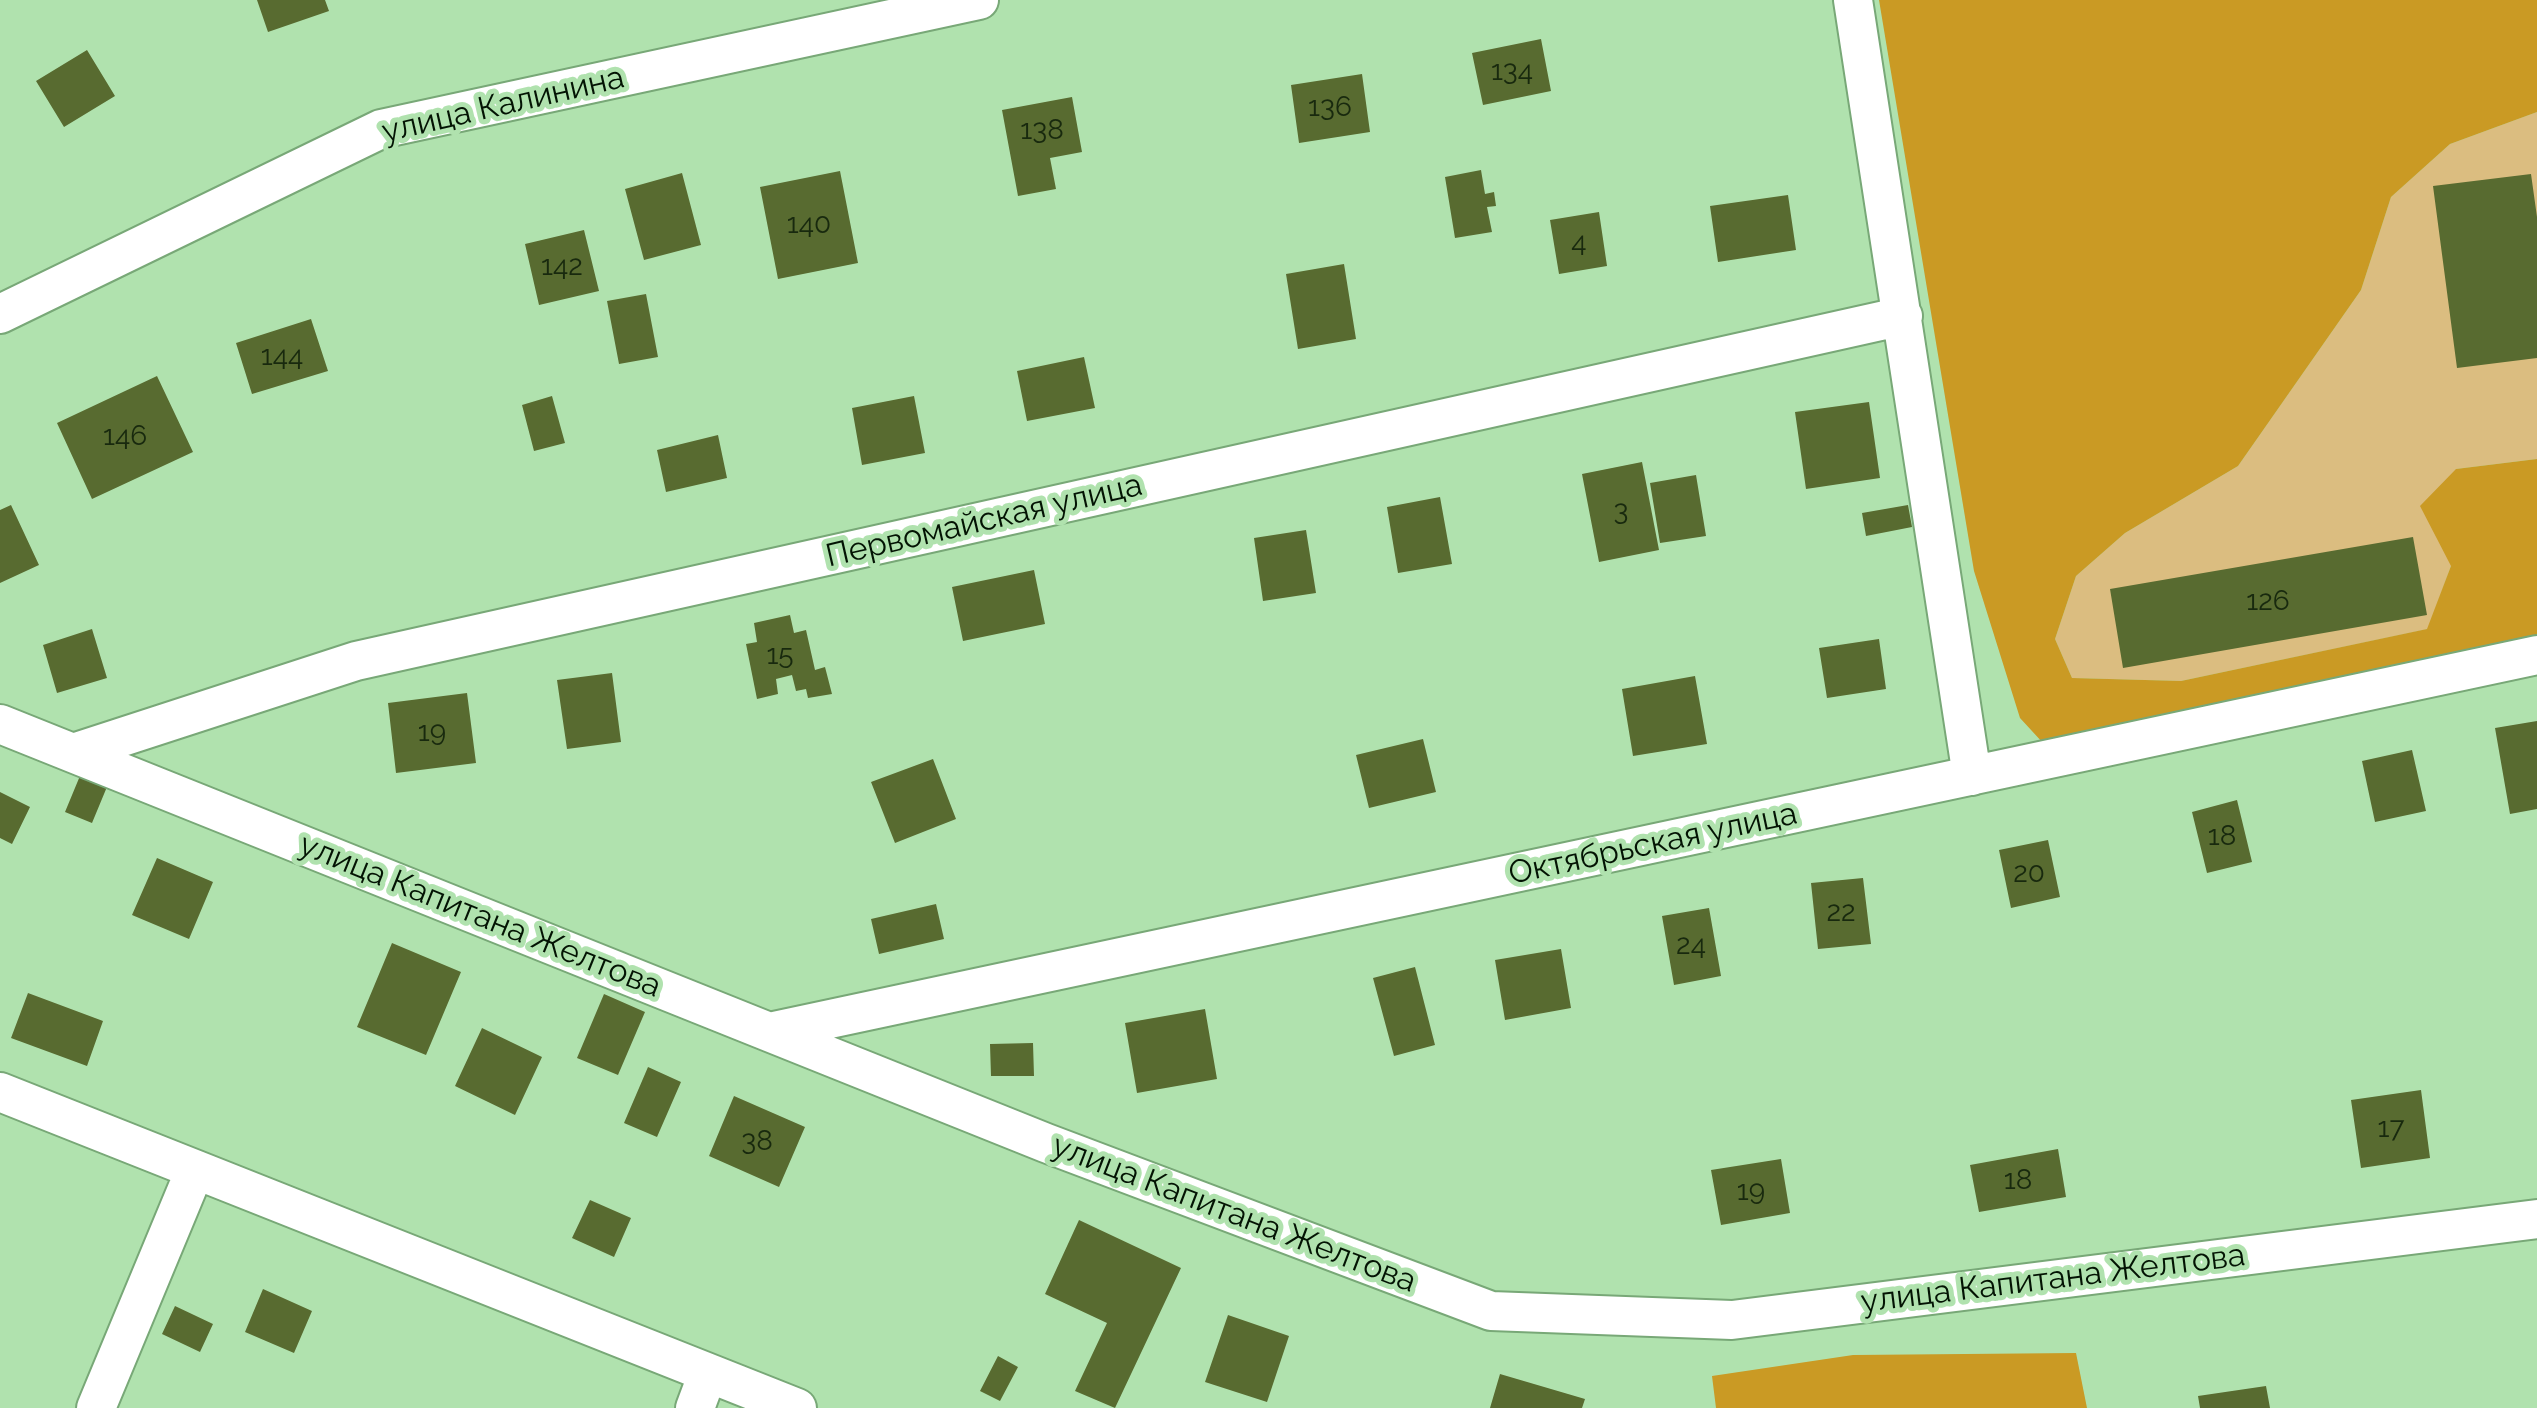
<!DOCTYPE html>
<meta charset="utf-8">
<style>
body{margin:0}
canvas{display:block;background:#b0e2ae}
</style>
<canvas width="2537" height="1408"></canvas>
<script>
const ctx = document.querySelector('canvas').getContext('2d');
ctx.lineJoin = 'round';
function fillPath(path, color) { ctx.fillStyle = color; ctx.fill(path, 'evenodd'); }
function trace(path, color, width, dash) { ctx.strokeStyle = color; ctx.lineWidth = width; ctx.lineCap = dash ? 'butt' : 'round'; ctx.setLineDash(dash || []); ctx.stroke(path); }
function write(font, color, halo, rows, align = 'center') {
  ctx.font = font + ' Raleway,sans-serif'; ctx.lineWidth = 10; ctx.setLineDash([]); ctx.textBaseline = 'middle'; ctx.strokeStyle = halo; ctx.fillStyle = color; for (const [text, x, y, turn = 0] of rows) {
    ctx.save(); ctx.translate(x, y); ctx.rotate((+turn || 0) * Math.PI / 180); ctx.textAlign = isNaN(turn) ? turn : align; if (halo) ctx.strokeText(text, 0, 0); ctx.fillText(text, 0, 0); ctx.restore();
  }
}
const green = new Path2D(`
 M2537,112v347l-81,10 -5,97 -23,63 -247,52 -109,-3 -17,-39 21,-63 49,-43 113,-67 123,-176 30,-93 59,-53z`);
const forest = new Path2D(`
 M1879,0h658v112l-87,32 -59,53 -30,93 -123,176 -113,67 -49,43 -21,63 17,39 109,3 246,-52 24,-63 -31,-60 36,-37 81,-10v183l-494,101 -23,-25 -46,-147z
 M2076,1353l11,55h-371l-4,-32 141,-21z`);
const building = new Path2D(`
 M257,0h68l4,11 -61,21z
 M1541,39l10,52 -68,14 -11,-52z
 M87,50l28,46 -51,31 -28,-46z
 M1362,74l8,58 -71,11 -8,-58z
 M1072,97l10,55 -32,6 6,31 -38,7 -16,-86z
 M1481,170l4,24 9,-2 2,14 -9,1 5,25 -37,6 -10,-61z
 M840,171l18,92 -80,16 -18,-92z
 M682,173l19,72 -57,15 -19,-71z
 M2531,174l6,43v141l-80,10 -24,-182z
 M1788,195l8,55 -78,12 -8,-56z
 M1599,212l8,54 -48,8 -9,-54z
 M584,230l15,61 -60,14 -14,-61z
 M1344,264l12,75 -58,10 -12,-75z
 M646,294l12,63 -39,7 -12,-63z
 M311,319l17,52 -76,23 -16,-51z
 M1084,357l11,51 -68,13 -10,-50z
 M157,376l36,76 -101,47 -35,-76z
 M552,396l13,47 -31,8 -12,-46z
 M914,396l11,57 -63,12 -10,-57z
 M1869,402l11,76 -74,11 -11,-77z
 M718,435l9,43 -61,14 -9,-42z
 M1642,462l17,88 -60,12 -17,-88z
 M1696,475l10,61 -46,7 -10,-60z
 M1440,497l12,67 -54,9 -11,-66z
 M11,505l28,60 -39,18v-73z
 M1908,505l4,22 -46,9 -4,-23z
 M1306,530l10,63 -53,8 -9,-63z
 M2413,537l14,78 -304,53 -13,-79z
 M1034,570l11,54 -82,17 -11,-54z
 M790,615l4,18 12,-3 9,40 10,-3 7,27 -24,4 -2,-9 -10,2 -4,-16 -16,4 2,15 -21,5 -11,-55 11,-2 -3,-19z
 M92,629l15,49 -50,15 -14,-48z
 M1879,639l7,50 -59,9 -8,-50z
 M612,673l9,69 -54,7 -10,-69z
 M1695,676l12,68 -74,12 -11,-67z
 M467,693l9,70 -80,10 -8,-70z
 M2537,721v88l-27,5 -15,-86z
 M1423,739l13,53 -67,16 -13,-53z
 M2412,750l14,61 -51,11 -13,-61z
 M933,759l23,60 -61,24 -24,-61z
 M82,771l27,11 -17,41 -27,-11z
 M0,792l30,15 -18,37 -12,-6z
 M2237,800l15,62 -45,11 -15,-61z
 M2048,840l12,57 -49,11 -12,-58z
 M157,858l56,24 -24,57 -57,-24z
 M1863,878l8,66 -53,5 -7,-66z
 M936,904l8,35 -65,15 -8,-35z
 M1709,908l12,68 -47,9 -12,-69z
 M392,943l69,29 -35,83 -69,-28z
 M1561,949l10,59 -66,12 -10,-60z
 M1415,967l20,78 -41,11 -21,-78z
 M28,993l75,28 -16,45 -76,-28z
 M604,994l41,18 -27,63 -41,-17z
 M1205,1009l12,70 -80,14 -12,-70z
 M482,1028l60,29 -27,58 -60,-29z
 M1033,1043l1,33h-43l-1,-32z
 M648,1067l33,15 -24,55 -33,-14z
 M2421,1090l9,68 -69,10 -10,-68z
 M734,1096l71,31 -26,60 -70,-31z
 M2058,1149l8,48 -87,15 -9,-47z
 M1781,1159l9,54 -69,12 -10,-55z
 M590,1200l41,18 -17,39 -42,-19z
 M1079,1220l102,48 -66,140 -40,-17 32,-68 -62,-29z
 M263,1289l49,22 -18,42 -49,-21z
 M175,1306l38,18 -13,28 -38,-18z
 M1228,1315l61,21 -22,66 -62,-20z
 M998,1356l20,11 -18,34 -20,-10z
 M1500,1374l85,25 -3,9h-92z
 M2266,1386l4,22h-70l-2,-12z`);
const minor = new Path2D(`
 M1853,0l119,776
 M0,314l381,-185 598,-129
 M0,724l1046,419 445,168 241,9 805,-101
 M73,753l283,-92 1547,-345
 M769,1032l1768,-377
 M0,1092l797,316
 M96,1408l99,-238
 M695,1408l13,-35`);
const numberNames = [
 ["134",1512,72],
 ["136",1330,108],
 ["138",1042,131],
 ["140",809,225],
 ["4",1579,243],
 ["142",562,267],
 ["144",282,357],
 ["146",125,437],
 ["3",1621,512],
 ["126",2268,602],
 ["15",780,656],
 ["19",432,733],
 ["18",2222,837],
 ["20",2029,874],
 ["22",1841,913],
 ["24",1691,946],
 ["17",2391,1129],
 ["38",757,1142],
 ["18",2018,1181],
 ["19",1751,1192]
];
const streetNames = [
 ["улица Калинина",503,105,-13],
 ["Первомайская улица",984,521,-13],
 ["Октябрьская улица",1653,844,-12],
 ["улица Капитана Желтова",480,916,22],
 ["улица Капитана Желтова",1234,1214,21],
 ["улица Капитана Желтова",2053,1279,-7]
];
fillPath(green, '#dbbd80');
fillPath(forest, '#ca9a24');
fillPath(building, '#586b30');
trace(minor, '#78a877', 42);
trace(minor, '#fff', 38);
write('28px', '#18290e', null, numberNames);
write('32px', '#031303', '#b0e2ae', streetNames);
</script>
